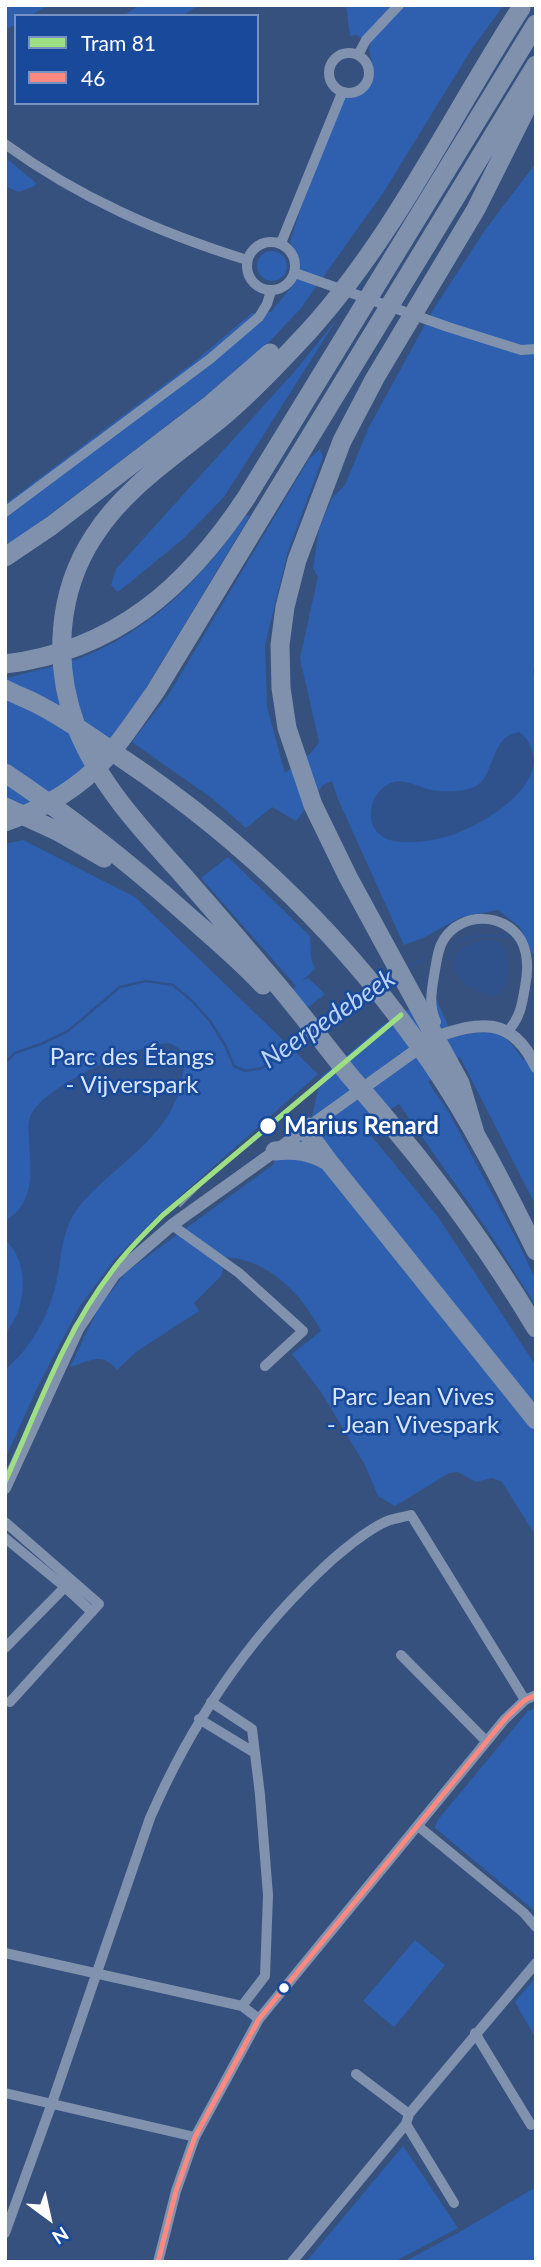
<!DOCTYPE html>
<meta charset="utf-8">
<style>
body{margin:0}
#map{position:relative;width:541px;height:2267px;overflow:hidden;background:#36517d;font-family:Lato,sans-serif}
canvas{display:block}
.frame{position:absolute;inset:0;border:7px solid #fff;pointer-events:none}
.legend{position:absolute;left:14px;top:14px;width:245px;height:91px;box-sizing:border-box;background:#19499a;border:2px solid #7592c2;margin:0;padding:9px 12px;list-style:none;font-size:21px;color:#fff}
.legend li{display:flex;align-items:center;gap:14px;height:35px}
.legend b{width:35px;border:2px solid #7592c2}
.north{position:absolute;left:14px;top:2183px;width:70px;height:70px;-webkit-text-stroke:5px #19499a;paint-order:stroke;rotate:147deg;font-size:19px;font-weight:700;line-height:28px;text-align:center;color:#fff}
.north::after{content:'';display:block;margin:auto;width:24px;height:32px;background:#fff;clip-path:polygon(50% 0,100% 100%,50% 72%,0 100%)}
</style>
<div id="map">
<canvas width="541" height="2267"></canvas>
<div class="frame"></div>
<ul class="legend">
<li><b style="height:9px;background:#9ddf82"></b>Tram 81</li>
<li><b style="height:9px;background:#ff8980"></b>46</li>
</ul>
<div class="north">N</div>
</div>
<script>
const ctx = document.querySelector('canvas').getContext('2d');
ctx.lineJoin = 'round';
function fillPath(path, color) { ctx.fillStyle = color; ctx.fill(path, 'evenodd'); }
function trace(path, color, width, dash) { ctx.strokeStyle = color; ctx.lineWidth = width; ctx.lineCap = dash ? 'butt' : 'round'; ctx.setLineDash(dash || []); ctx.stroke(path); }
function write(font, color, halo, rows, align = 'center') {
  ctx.font = font + ' Lato,sans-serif'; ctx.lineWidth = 5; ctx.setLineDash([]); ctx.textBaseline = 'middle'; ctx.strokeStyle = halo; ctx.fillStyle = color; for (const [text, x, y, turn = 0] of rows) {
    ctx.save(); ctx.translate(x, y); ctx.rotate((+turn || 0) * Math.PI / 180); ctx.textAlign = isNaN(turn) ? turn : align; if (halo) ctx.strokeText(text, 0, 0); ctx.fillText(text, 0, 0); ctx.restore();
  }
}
const green = new Path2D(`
 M5,5h43l-18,11h-14v8l-11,6z
 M141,5h58l-17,11h-60z
 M346,5h158l-33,45 -88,143 -82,115 -31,33 -66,56 -169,129 -30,20v-42l188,-141 59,-50 19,-1c19,-25 41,-38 19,-70l10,-32 44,-112c17,-3 32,-10 29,-30 -1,-9 -5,-15 -3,-24l-13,-9 -7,1z
 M5,157l31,26 -1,3 -16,6 -14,-6z
 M536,163v789l-4,2 -12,-27 -22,-17 -37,7 -38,21 -19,7 -66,-146 -6,-18 -9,4 -27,36 -24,-14 -26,21 -33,-29 -81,-57 37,-48 140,-235 11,-10 3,8 -35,94 -23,94 2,62 18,66 27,-21 7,-10 -19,-84 18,-81 -5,-9 6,-39 13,-31 13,-13 24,-58 64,-117 52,-80z
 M257 266a15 15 0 1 1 30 0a15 15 0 1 1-30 0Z
 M337,319l-113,178 -42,43 -64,52 -7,-7 5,-16 179,-198z
 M246,515l4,1 -129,213 -45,46 -27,19 -44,19v-134c27,-9 56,-12 83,-24 70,-31 115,-78 158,-140z
 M23,840l112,57 183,177 -158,140 -46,46 -34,46 -43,82 -32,71v-615z
 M228,857l82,79 1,22 4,11 -13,12 6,-3 17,16 -19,15 -14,-19 4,-4 -95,-108z
 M434,994l19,42c39,-4 47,-12 70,24l13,-5v151l-76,-149 -32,25 20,29 71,133 17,37v25l-45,-71 -92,-131 -35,23 74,90 98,149v170l-34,-54 -10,-4 -16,4 -18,-10 -9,1 -54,33 -17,-10 -13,-31 -44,-73 -29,-38 29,-23c-19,-37 -52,-71 -95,-74l-5,19 -27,27 5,8 -63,41 -19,18c-15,-19 -27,-9 -47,-3l28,-58 28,-37 148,-108 -2,-18 40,-29 9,-40 62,-52z
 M536,1708v204l-101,-84 2,-7 91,-110z
 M415,1940l30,25 -51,62 -31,-26z
 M536,1977v62l-21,-37z
 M403,2146l55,82 -64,34h-88z
 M536,2187v75h-132l54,-29z`);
const water = new Path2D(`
 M519,732c8,5 12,13 14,22 8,40 -63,79 -96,85 -14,3 -39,6 -52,-1 -23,-11 -16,-47 6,-55 13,-6 28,5 41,7 13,2 31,2 42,-3 22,-10 15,-51 45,-55z
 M488,939l14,4c15,22 5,75 -30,43l-4,3c-24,-27 -15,-45 20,-50z
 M170,1043l10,6c5,10 4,20 2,31 -11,58 -69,85 -103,127 -18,22 -17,51 -23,77 -8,33 -25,64 -51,86 0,-10 -2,-23 0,-33 2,-8 10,-16 13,-25 8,-23 7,-55 -13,-72v-19c32,-19 25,-51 24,-83 -1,-7 -1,-14 1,-21 13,-32 107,-73 140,-74z`);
const stream = new Path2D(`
 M536,665l-2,6 2,7
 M447,959h2c6,-29 38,-23 60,-23
 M404,968l20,-9
 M381,982l11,-8
 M323,1027l27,-18 18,-16
 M5,1063l10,-10 26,-9 27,-13 52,-44 26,-6 27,4 18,15 19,21 15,24 9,21 12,5 16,-3 47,-31`);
const minor = new Path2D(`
 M329 73a20 20 0 1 1 40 0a20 20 0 1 1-40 0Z
 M358,55l8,-15 33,-35
 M5,144c74,54 155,89 242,116
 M247 266a24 24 0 1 1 48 0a24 24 0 1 1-48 0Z
 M281,243l61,-150
 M295,273l153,54 73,23 15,-1
 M5,512l205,-153 49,-42 8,-13 4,-13
 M436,1022c-8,-17 -4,-34 -1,-52 2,-11 3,-22 9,-31 18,-27 60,-27 77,1 8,15 7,32 4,47 -3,18 -5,31 -17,44
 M172,1225l67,48 64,58 -38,35
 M5,1522l94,82 -89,98
 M5,1538l60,49 -60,61
 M65,1587l27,25
 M401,1655l85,86
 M211,1702l41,27 8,66 8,100 -3,81 -23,30
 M199,1719l56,34
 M418,1826l106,87 12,14
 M5,1953l237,53 17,13
 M475,2033l56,92
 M356,2074l53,40
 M5,2093l190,44
 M406,2124l48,79
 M5,2233l47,-130 98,-285c40,-92 94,-174 167,-244 17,-17 51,-46 73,-54 7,-2 14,-3 21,-5l114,185
 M158,2262l18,-71 19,-54 64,-118 246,-300 20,-19 11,-5
 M292,2262l114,-138 3,-10 127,-151`);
const tertiary = new Path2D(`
 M5,1488l73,-159 36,-54 58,-50 261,-187c47,-17 79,-22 103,29`);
const motorway = new Path2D(`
 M521,8c-70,108 -126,228 -213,324 -28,30 -57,61 -88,87 -44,36 -95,68 -126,117 -37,56 -41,128 -18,190 22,57 65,103 105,147 27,31 54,62 81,94 31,35 59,73 88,109 16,19 32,37 48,57 51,61 97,127 138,195
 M5,557l46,-31 160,-122 59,-51
 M5,664c110,-13 182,-77 241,-166l290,-474
 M5,689c11,6 23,10 34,16 29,15 57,35 84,54 121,81 225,182 307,302 41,60 74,125 106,190
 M5,773c63,42 123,89 179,139 27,24 55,47 79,73
 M5,807l52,24 47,27
 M5,822c38,-13 74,-34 101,-64 18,-20 33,-44 49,-66l381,-627
 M309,1127v8l20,27 207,258
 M475,1133l-15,-50 -112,-206 -35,-72 -26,-77 -6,-40 -1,-43 5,-38 12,-47 45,-119 33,-63 101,-169 60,-120
 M275,1151c21,-2 34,0 53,10`);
const tram = new Path2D(`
 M180,1206l32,-32`);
const bus1 = new Path2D(`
 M158,2262l18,-71 19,-54 64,-118 246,-300 20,-19 11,-5`);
const tram1 = new Path2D(`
 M5,1482c32,-71 59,-149 107,-211 15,-21 33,-38 51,-56l238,-200`);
const markers = [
 [268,1126,9,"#fff"],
 [284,1988,6,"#fff"]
];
const parkNames = [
 ["Parc des Étangs",132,1057],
 ["- Vijverspark",132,1085],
 ["Parc Jean Vives",413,1397],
 ["- Jean Vivespark",413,1425]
];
const stopNames = [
 ["Marius Renard",284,1126]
];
const waterNames = [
 ["Neerpedebeek",328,1019,-34]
];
fillPath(green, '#2e60af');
fillPath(water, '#30528c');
trace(stream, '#30528c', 2.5);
trace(minor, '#8192ae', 10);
trace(tertiary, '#8192ae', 12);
trace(motorway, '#7f91ad', 19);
trace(tram, '#7f91ad', 2);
trace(bus1, '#ff8980', 5);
trace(tram1, '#9ddf82', 5);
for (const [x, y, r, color] of markers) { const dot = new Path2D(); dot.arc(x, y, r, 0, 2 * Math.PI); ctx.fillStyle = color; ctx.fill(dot); trace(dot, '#19499a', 2.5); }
write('24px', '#d6e5fc', '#19499a', parkNames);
write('bold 24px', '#fff', '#19499a', stopNames, 'left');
write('italic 26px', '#bbd3f8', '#19499a', waterNames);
</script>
